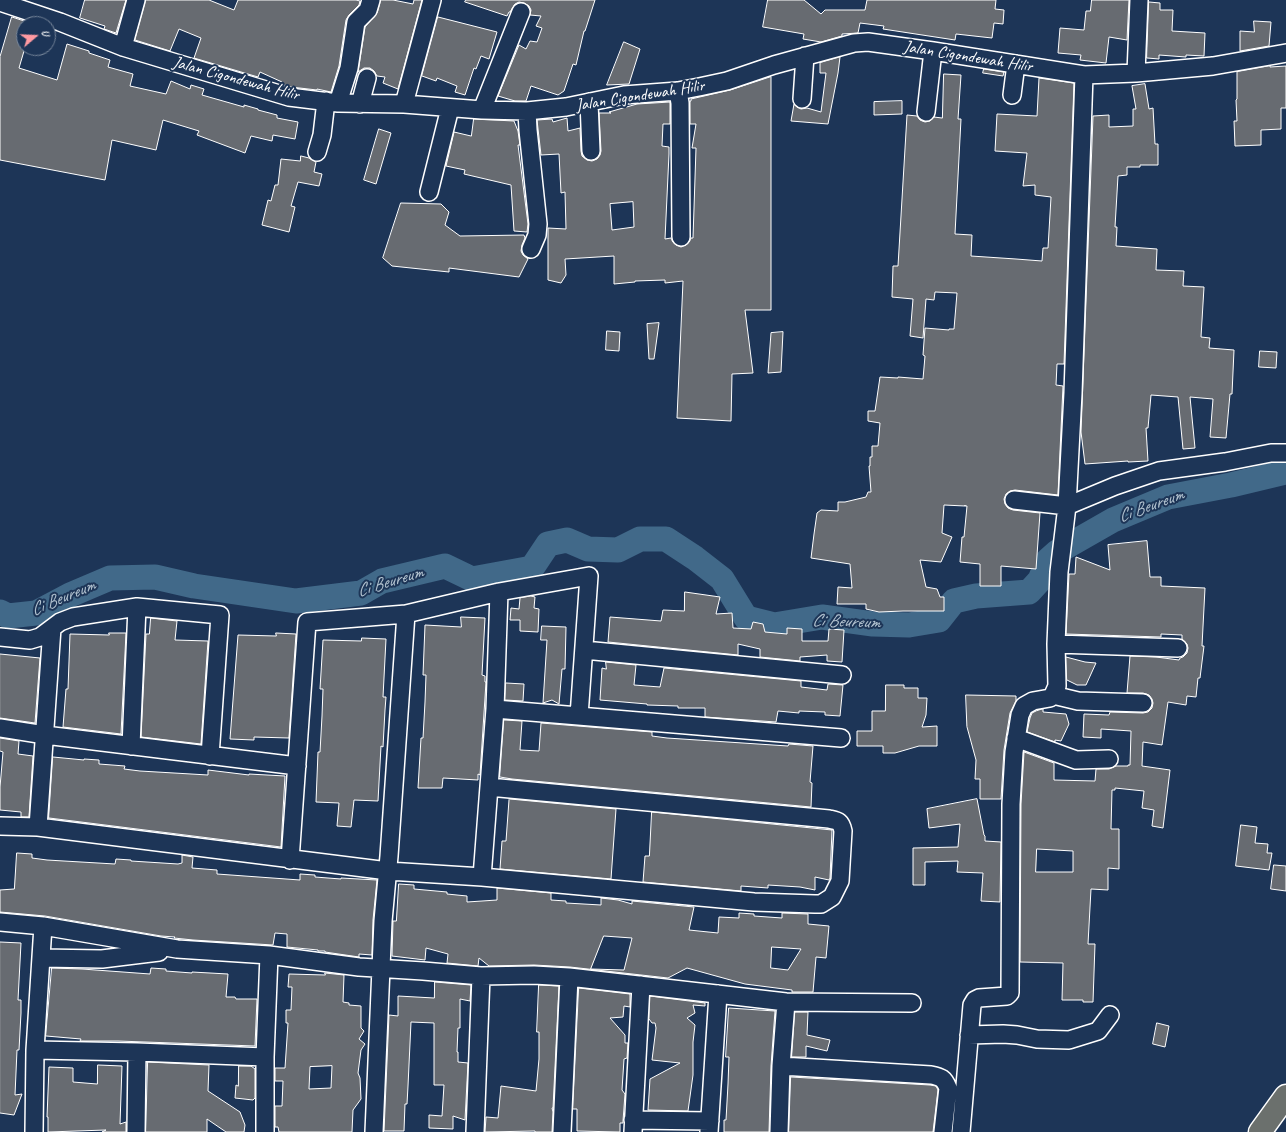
<!DOCTYPE html>
<style>
body{margin:0}
#map{position:relative;width:1286px;height:1132px;overflow:hidden;background:#1d3557;font-family:Caveat,sans-serif}
canvas{display:block}
.north{position:absolute;left:16px;top:16px;width:40px;height:40px;box-sizing:border-box;background:#1d3557;border:1px solid #77869a;border-radius:50%;rotate:71deg;font-size:11px;font-weight:700;line-height:16px;text-align:center;color:#fff}
.north::after{content:'';display:block;margin:auto;width:14px;height:18px;background:#ff9aa2;clip-path:polygon(50% 0,100% 100%,50% 72%,0 100%)}
</style>
<div id="map">
<canvas width="1286" height="1132"></canvas>
<div class="north">U</div>
</div>
<script>
const ctx = document.querySelector('canvas').getContext('2d');
ctx.lineJoin = 'round';
function trace(path, color, width, dash) { ctx.strokeStyle = color; ctx.lineWidth = width; ctx.lineCap = dash ? 'butt' : 'round'; ctx.setLineDash(dash || []); ctx.stroke(path); }
function fillPath(path, color) { ctx.fillStyle = color; ctx.fill(path, 'evenodd'); }
function write(font, color, halo, rows, align = 'center') {
  ctx.font = font + ' Caveat,sans-serif'; ctx.lineWidth = 4; ctx.setLineDash([]); ctx.textBaseline = 'middle'; ctx.strokeStyle = halo; ctx.fillStyle = color; for (const [text, x, y, turn = 0] of rows) {
    ctx.save(); ctx.translate(x, y); ctx.rotate((+turn || 0) * Math.PI / 180); ctx.textAlign = isNaN(turn) ? turn : align; if (halo) ctx.strokeText(text, 0, 0); ctx.fillText(text, 0, 0); ctx.restore();
  }
}
const river = new Path2D(`
 M0,612l8,4 28,-3 34,-18 40,-17 45,-1 39,9 102,15 65,-8 21,-12 63,-15 27,13 60,-11 16,-24 19,-4 21,9 30,1 22,-11h26l29,19 27,21 24,39 28,7 48,-8 51,7 36,1 30,-5 15,-19 22,-5 53,-4 11,-12 8,-20 9,-8 56,-32 55,-23 63,-12 55,-13`);
const building = new Path2D(`
 M85,0h41l-10,33 -12,-4 1,-3 -25,-8z
 M146,0h63l25,10 4,-10h118l4,1 -1,4 -10,10 -3,5 -7,46 -8,26 -14,-3v1l-26,-3 -10,-3 1,-2 -22,-10 -2,5 -64,-19 7,-20 -22,-9 -9,22 -35,-11z
 M381,0h12l20,4 1,-4h8l-24,89 -15,-6 2,-6 -8,-1 -3,-5 -4,-3h-6l-6,4 7,-45 12,-14z
 M466,0h129l-10,31h-1l-8,34 -3,-1 -9,27 -6,4 -27,-9 -5,15h-11l-17,-5 21,-51 7,4 4,-8 7,1 5,-14 -6,-2 5,-10 -11,-1 1,-5 -2,-4 -5,-3 -5,-1 -4,2 -5,8h-1l-2,4 -42,-14z
 M768,0h36l17,14 4,-4h40l2,-10h129l-1,9 9,1 -1,14 -9,-1 -2,15 -36,-4 -1,6 -72,-11 1,-3 -24,-3 -2,10 -16,1v2l-21,6 -18,-3 1,-5 -41,-7z
 M1092,0h37l-2,40 -18,-3 -3,26 -26,-3 1,-5 -23,-2 2,-25 24,2 2,-19h4z
 M1149,2l11,1v7h13l-1,21 33,2 -1,23 -18,-1v2l-27,-2v4l-12,-1z
 M12,17l12,4v30l-5,17 38,12 10,-36 22,7v2l21,7 -2,7 25,7 -3,12 36,8 5,-13 19,8 1,-4 13,4 -2,6 42,12v-2l14,4v1l19,5v3l21,4 -3,17 -22,-4 -1,6 -21,-5 -6,17 -48,-18 2,-4 -36,-11 -7,30 -44,-10 -7,40 -105,-20v-103z
 M438,17l59,15 -8,27 -8,-3 -5,13 -2,-1 -9,27 -10,-3 2,-6 -20,-8 -1,3 -14,-5z
 M1254,21l17,1 -2,24 -29,5v-20l14,1z
 M624,42l16,7 -11,35 -22,1z
 M840,57l-2,16 -10,51 -37,-3 3,-17 3,3 4,2 6,-1 14,4 5,-39h-6v-10z
 M1270,66v1l16,-1v42h-5v21l-20,1v15l-26,1 -1,-25h3l-1,-21 1,-1v-27z
 M984,69l20,3 -1,4 -20,-3z
 M944,74l17,1 -3,44h3l-6,115 17,1 -1,21 45,3 26,2 1,-13h5l3,-51 -16,-2v-10l-12,1 4,-33 -32,-2 2,-37 40,2 2,-38 35,5 -10,281h-7l-1,21 7,1 -5,109 -43,-5 -5,1 -4,3 -2,5 1,5 3,4 5,2 27,3 -4,56 -35,-3v20h-21v-22l-20,-2 2,-25h2l3,-31h-2v-1v1l-21,-1 -2,28 10,4 -11,25 -21,-2 6,27 11,2 3,8h4v14h-41l-24,1 -13,-3v-5h-29l1,-17 14,1 -2,-24 -39,-6 3,-24 3,-21 4,-3 17,1v-9h7l21,-5 2,-5h3l-2,-26h1v-9h2v-11h6l2,-23 -12,-2v-10h7l5,-34 18,1v-1l25,2 2,-23 -2,-1 2,-27 24,2v-1h5l3,-36 -22,-1 -1,8 -8,-1 -3,39 -13,-2 3,-37 -21,-2 1,-31h5l9,-151 10,1 3,4 5,2 5,-1 4,-4 8,1z
 M771,77v233h-26l8,63 -21,1 -1,47 -54,-3 6,-137 -18,2v-3l-30,1v1l-21,2v-28l-49,3 1,16 -5,8 -13,-3v-52l18,1 -1,-37 -4,1 -2,-39 -18,1 -4,-35 15,-1 1,3 14,-4 1,13 12,-3 1,23 1,5 5,4 5,1 5,-2 3,-4 1,-4 -2,-38h12l-2,-1 28,-8 33,-2v22h-7l-1,22 7,1v7l-4,85 6,-1 2,4 3,3 5,2 5,-2 3,-3 2,-4h2l3,-90h-4l4,-24h-6v-23h1v-2l39,-9zM633,202l1,25 -22,3 -2,-26z
 M1145,84l4,25 4,-1 2,36h3v21h-18v2h-13v8l-9,1 -3,51h2l-1,19 41,3 -1,21 28,1 -1,15 21,1 -3,50 9,1 -1,10 25,2 -2,44h-2l-4,44 -16,-1 3,-38 -23,-2 5,51 -12,1 -5,-52 -27,-2 -3,33h-2l2,33 -20,1v-1l-43,3 -4,-32 12,-316 16,-1v12l24,-1v-17h3l-4,-23z
 M902,101v13l-28,1v-13z
 M474,119l40,2 4,10 2,14h-2l10,79 -1,8 -13,-1 -3,-46 -47,-11 1,-4 -19,-4 8,-34 17,4z
 M379,129l12,4 -15,51 -12,-4z
 M301,156l8,2 5,3 2,1 -2,10 8,2 -3,12 -21,-4 -7,24 4,1 -6,25 -27,-7 6,-25 3,1 4,-16h3l3,-26 19,2z
 M401,203l40,1 8,8 -4,13 15,11 64,-1 1,3 -3,7 -1,6 2,4 5,4 -9,18 -70,-9v4l-57,-6 -9,-8z
 M659,323l-5,36h-5l-2,-35z
 M607,331l13,1 -1,19 -13,-1z
 M783,332l-2,40 -13,1 3,-40z
 M1260,351l17,1 -1,16 -17,-1z
 M1147,541l3,36h11v9l44,2 -3,58h2l-4,32h-2l-2,19 -9,-1 -1,9 -18,-3 -6,43 -19,-3 -1,24 28,4 -7,58 -11,-2 2,-16 -12,-2 2,-17 -29,-3v2h-3l-1,39h8v40l-11,-1v22l-17,-1 -3,55h7l-2,58h-10v-2h-21l1,-37 -43,-1 1,-158 3,-52 30,11v17l41,1 1,-12h13l7,-3h12v-1h2l1,-34 -30,-2v9l-18,-1 1,-23 25,1 1,-3 33,1 5,-1 4,-4 1,-5 -1,-4 -3,-4 -6,-2h-16l3,-37 26,1 23,3 1,-2 3,-1 4,-4 1,-5 -1,-4 -5,-5v-4l-21,-1v3l-95,-3 3,-60h6l1,-17 34,13 -2,-25zM1037,849l36,2v21h-37z
 M685,592l35,5 -4,17 16,-1 1,15 18,1 2,-7 10,2 2,8 22,2v-6l15,1v12h26l1,-12 15,1 -2,32 -15,-1v-6l-27,2v4l-40,-4v-8l-22,-5v11l-130,-13 2,-25 51,4 2,-11 21,1z
 M531,596l4,1 -1,11 5,1 -1,23 -18,-1v-11h-10l1,-12 8,1 1,-11z
 M461,617l24,1 -3,57 3,1v6h1l-6,93 -2,-1v6l-35,-2 -1,10h-24l3,-50h2l2,-36 1,-27h-3l2,-50 36,2z
 M151,618l26,3 -2,19 33,1 -7,103 -60,-7 5,-103h3z
 M542,626l24,1 -1,42h-3l-3,35 -7,-4 -9,3 4,-63h-6z
 M109,633h17l-5,101 -58,-7 3,-38h2l2,-55 39,1z
 M276,633l20,1 -7,104 -35,-1v3l-24,-1 8,-104 38,1z
 M362,638l24,1 -3,58h3l-1,13 -2,37 -2,-1 -3,55 -24,-1 -3,27 -14,-1 2,-23 -23,-1 2,-50h2l2,-36 1,-27h-3l3,-49 38,1z
 M0,654l40,4 -5,65 -35,-5z
 M1066,657l19,5 11,1 -10,22h-9l-10,-5z
 M606,662l30,3 -2,20 26,2 4,-19 137,13v6l26,3 1,-6 15,1 -3,31 -15,-1v-3l-26,-1v2l-21,-2 -2,11 -71,-5v-9h-27v-2l-31,-1v-1l-47,-4 2,-32 4,1z
 M506,683l18,1 -1,17 -18,-1z
 M886,685h18v3h14v10h9l-1,17 -4,12 15,-1v20h-18l-24,7h-12v-7h-26v-15h15v-20h13z
 M966,695l50,1v5l-6,12 -6,37 -3,49h-21v-20h-5l1,-19 -9,-33z
 M1043,709v3l23,2 3,10 -8,17 -6,-1v2l-28,-10 3,-14 2,-5 4,-2z
 M504,720l18,1 -2,29 19,1 2,-28 111,9v4l15,2 121,8 1,-2 24,2 -3,36 2,1 -1,24 -299,-28 -12,-2z
 M0,738l19,3 -1,13 15,2 -4,61h-8v-5l-21,-2v-23l3,-35 -3,-1z
 M53,757l31,3v-1l15,1v4l26,2 -1,3 16,2 68,4v-5l41,5v-1l36,2 -4,71 -232,-29z
 M510,799l106,10 -5,70 -111,-10 2,-28h4l3,-41z
 M977,799l7,36 1,1v5l16,1 -1,60 -19,-1 2,-28 -26,-1 1,-11 -33,1v23h-12v-37l45,-1 2,-23 -31,4 -2,-19z
 M652,812l180,18 -2,48 -1,2 -14,-3v13l-15,-3 -32,-2v3l-27,-2v5l-98,-9 2,-26h4z
 M1241,825l16,2 -2,16 13,1 -1,9h5l-3,17 -33,-4z
 M17,853l15,1v4l15,2 68,4 1,-5 15,1v1l47,3 4,-1v-8l11,2 -1,11 25,2v4l83,6v-6l15,1v2l26,2v-1l36,2 -4,40 -1,35 -13,-1v3l-34,-5v-1h-7v-1l-31,-3v-13l-12,-1 -2,12 -80,-5 -19,-2 1,-1 -14,-1 -116,-20 -45,-4v-22l14,-1z
 M1274,865l12,1v25l-15,-2z
 M399,884l15,1v4l33,3v2l20,2v6l30,-2v-12l54,5v7l15,1v2l35,2v-7l17,2 14,4v-3l62,6 -5,23 29,3 1,-16 20,1v-5l15,1v2l28,2v-5l26,1v10l21,2 -3,32 -10,-1 -3,35h-21v-2l-47,-6 -58,-16 -19,10 -98,-11 -36,-2 -45,1 -10,-8 -1,8 -31,-3 1,-9 -22,-6 -1,12 -33,-4 1,-35h3zM604,936l28,2 -8,32 -33,-1zM772,947l29,2 -13,21 -17,-2z
 M0,942l21,1 -3,57h3v13l-2,37h-2l-2,45 7,-1 -8,21 -14,-2z
 M52,968l30,1 68,5 1,-6 15,1v2l26,2v-1l36,2 -2,23h9l1,2h21l-2,47 -137,-5h-38l1,-2 -35,-3z
 M325,973l19,2 -1,27 6,1v2l12,1v22l3,3 -5,8 6,5 -4,6 -3,23 2,5 1,21 -8,11 -1,22h-73l-1,-5h-3v-21h7l1,-25h-8v-13h10l3,-45h-2v-13h5l1,-23h-4l1,-13 36,1zM332,1066l-1,22 -22,1 1,-22z
 M435,982l36,3 -1,16 -10,-2v29h-2l-1,24h1v10l10,1 -3,57 -12,-4v13l-24,-1v-13l13,1 2,-31h-10v-62l-23,-1 -3,64 -1,18h-2l-1,27h-20l5,-116 9,1v-20l36,2z
 M539,985l20,1 -6,122h-1l1,4 -1,20h-17v-1l-50,1 1,-15 12,1 3,-32 35,5 3,-32v-27h-2z
 M579,988l51,6v13l-6,-1 -1,11 -13,1 15,17v8h3l-1,15 -3,1 -2,31 3,4 -2,27v2h-3v9l-43,-1v-22h-4z
 M650,996l55,7v3l-12,-1 2,8 -8,5 8,7 -2,17v33l-5,36 -40,-1 2,-31 30,-16 -28,-3 4,-32 -1,-5h-3l-3,-4z
 M729,1008l46,3 -4,55 -2,66h-45v-12h2l2,-36 1,-27h-3z
 M795,1012h13l-1,23 23,5 -3,11 -21,-5v11h-14z
 M1157,1023l12,3 -4,21 -12,-3z
 M148,1062l61,3 -1,26 32,21 5,13 -1,7h-18l-19,-13v13h-61z
 M98,1065l24,1 -2,58 6,-2v10h-24l4,-2 -58,2v-15h-1l2,-50 24,1v14l24,2z
 M239,1066h12l4,3v29l-2,2 -18,-2 1,-13 2,1z
 M791,1077l139,8 6,1 2,4 -5,42h-144z`);
const minor = new Path2D(`
 M0,2l60,20 63,25 166,50 49,6 66,1 78,6 45,1 39,-4 58,-12 54,-4 21,-4 28,-6 47,-16 80,-22 14,-1 65,9 151,24 52,-2 77,-7 73,-13
 M123,47l13,-47
 M1136,73l3,-73
 M678,91l2,12 1,134
 M1012,95l4,-31
 M802,99l3,-43
 M589,102l2,49
 M338,103l11,-35 7,-46 12,-12 3,-10
 M360,104l7,-26
 M404,104l28,-104
 M482,110l39,-98
 M527,111l1,19 10,94 -1,11 -6,14
 M926,112l7,-61
 M317,152l5,-17 4,-34
 M429,192l21,-84
 M1014,500l53,6 48,-20 44,-15 66,-9 46,-9h15
 M0,637l30,3 10,-3 20,-15 13,-5 64,-10 83,8 -10,141
 M1056,644l122,4
 M584,650l258,25
 M1053,695l25,6 65,2
 M495,709l346,29
 M0,728l45,7 252,31
 M1016,738l60,22 33,-1
 M131,746l6,-139
 M0,826l38,1 350,44 94,6 272,25 61,2h6l11,-7 8,-16 3,-50c-2,-10 -5,-10 -14,-12l-340,-32
 M38,827l14,-199
 M290,860l17,-238 99,-8 93,-22 90,-16 -10,140
 M482,877l13,-168 4,-117
 M0,922l43,4 134,23 92,6 90,12 64,4 58,5 53,-1 35,2 217,25 126,1
 M41,958l61,1 57,-7
 M969,1035l34,-1 14,1 20,4 32,1 29,-9 12,-16
 M35,1050l102,2 128,5
 M781,1066l150,9c10,2 13,3 17,13l-5,44
 M633,1120l77,1
 M34,1132l1,-82 8,-124
 M136,1132l1,-80
 M265,1132v-75l4,-102
 M374,1132l9,-211 6,-65 17,-242
 M475,1132l6,-156
 M562,1132l7,-155
 M633,1132l8,-147
 M709,1132l9,-138
 M779,1132l2,-66 5,-64
 M961,1132l11,-127 3,-5 4,-2 28,-2 3,-3 1,-189 3,-52 6,-37 4,-9 9,-5 17,-3 3,-3 4,-9 -1,-42 3,-72 8,-66 6,-113 11,-318`);
const highway = new Path2D(`
 M1260,1132l26,-36`);
const streetNames = [
 ["Jalan Cigondewah Hilir",968,57,9],
 ["Jalan Cigondewah Hilir",236,79,15],
 ["Jalan Cigondewah Hilir",640,96,-9]
];
const waterNames = [
 ["Ci Beureum",1151,506,-20],
 ["Ci Beureum",390,582,-17],
 ["Ci Beureum",63,598,-23],
 ["Ci Beureum",846,622,2]
];
trace(river, '#416989', 25);
fillPath(building, '#676b71');
trace(building, '#fff', 1);
trace(minor, '#fff', 20);
trace(highway, '#fff', 25);
trace(minor, '#1d3557', 17);
trace(highway, '#6b706d', 22);
write('17px', '#fff', '#1d3557', streetNames);
write('italic 18px', '#b3c3d0', '#1d3557', waterNames);
</script>
